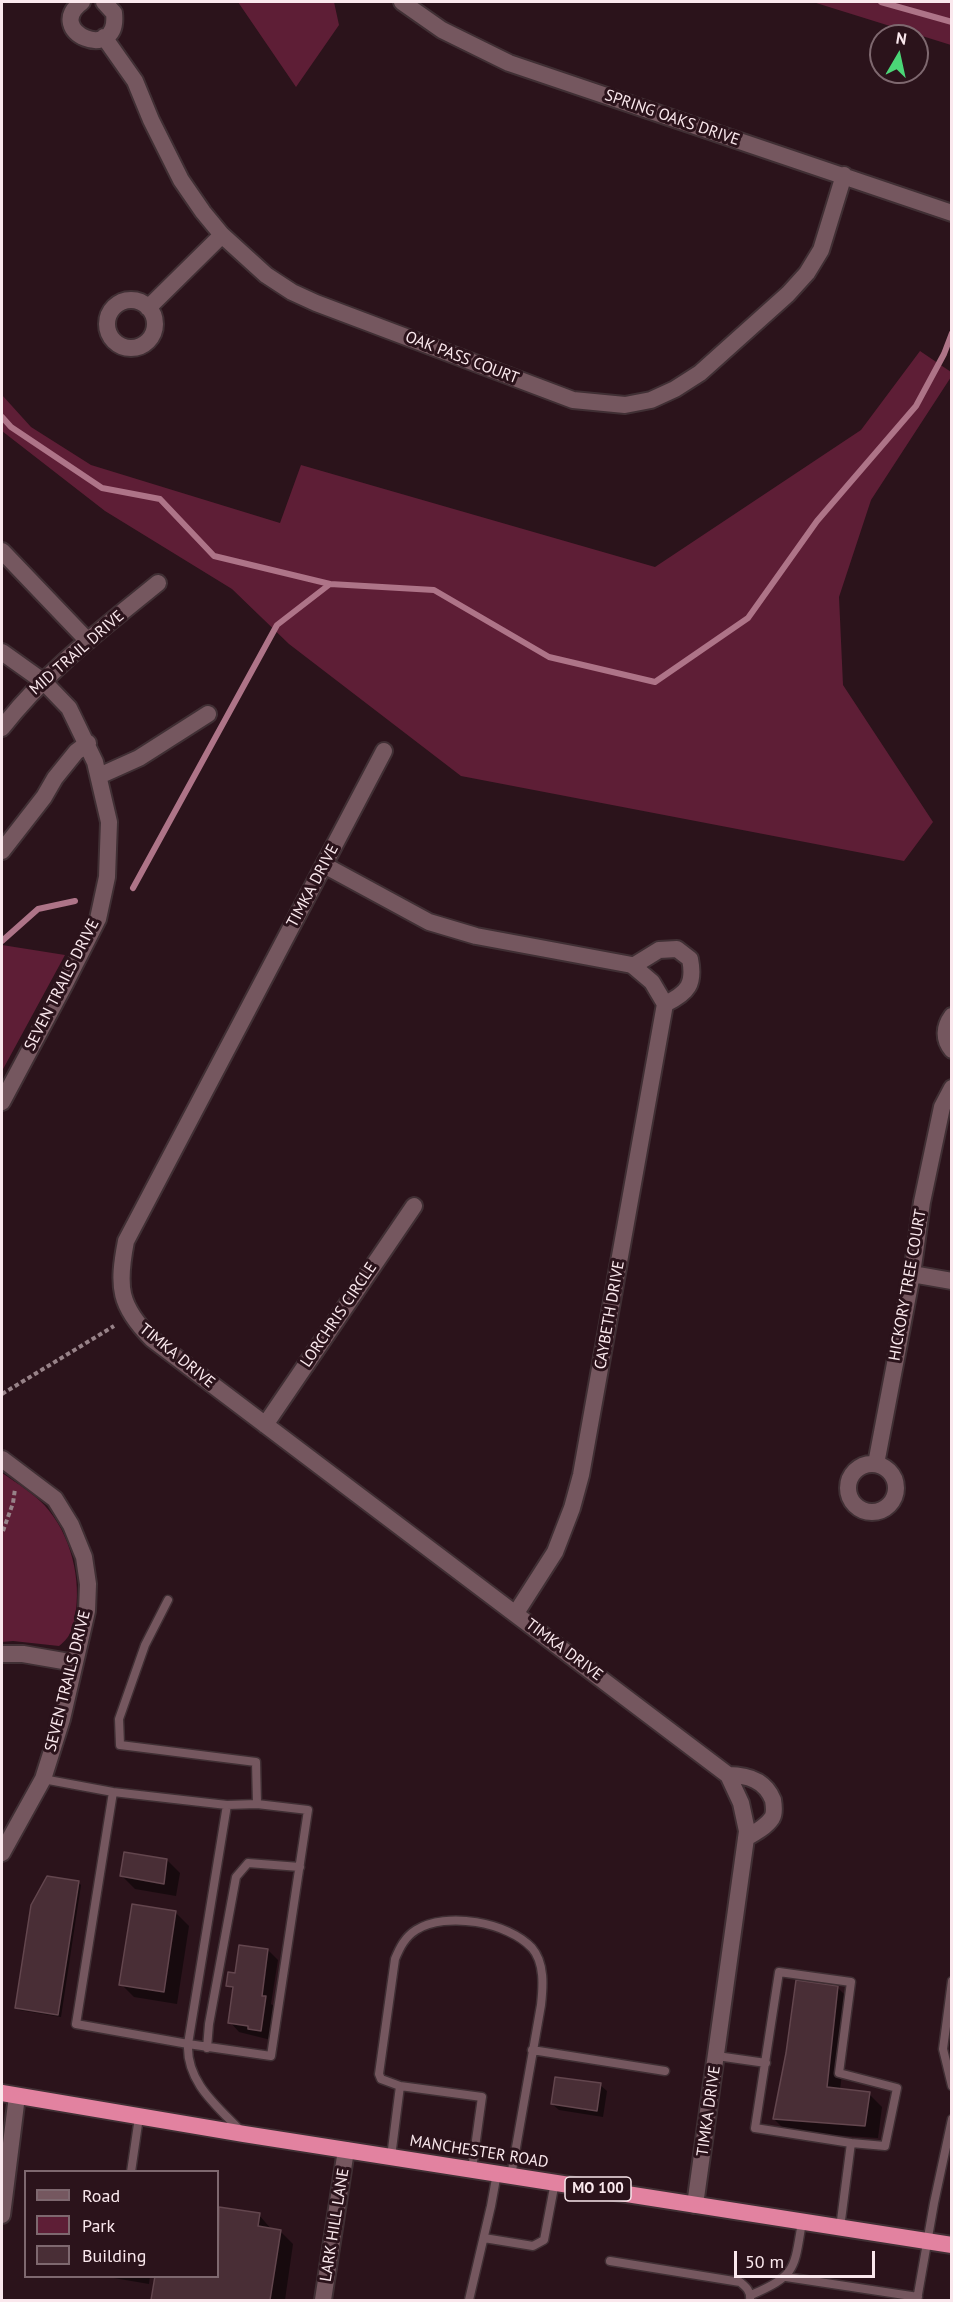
<!DOCTYPE html>
<style>
body{margin:0}
#map{position:relative;width:953px;height:2302px;overflow:hidden;background:#2b131b;font-family:"PT Sans",sans-serif}
canvas{display:block}
.frame{position:absolute;inset:0;border:3px solid #fae8ed;pointer-events:none}
.legend{position:absolute;left:24px;top:2170px;width:195px;height:108px;box-sizing:border-box;background:#2b131b;border:2px solid #7e686f;margin:0;padding:8px 10px;list-style:none;font-size:18px;color:#fae8ed}
.legend li{display:flex;align-items:center;gap:12px;height:30px}
.legend b{width:30px;border:2px solid #7e686f}
.north{position:absolute;left:869px;top:24px;width:60px;height:60px;box-sizing:border-box;background:#2b131b;border:2px solid #7e686f;border-radius:50%;rotate:9deg;font-size:16px;font-weight:700;line-height:24px;text-align:center;color:#fae8ed}
.north::after{content:'';display:block;margin:auto;width:21px;height:27px;background:#4bd677;clip-path:polygon(50% 0,100% 100%,50% 72%,0 100%)}
.scale{position:absolute;left:734px;top:2251px;width:141px;height:27px;box-sizing:border-box;border:3px solid #fae8ed;border-top:0;padding-left:8px;font-size:18px;line-height:21px;white-space:nowrap;color:#fae8ed;-webkit-text-stroke:4px #2b131b;paint-order:stroke}
</style>
<div id="map">
<canvas width="953" height="2302"></canvas>
<div class="frame"></div>
<ul class="legend">
<li><b style="height:8px;background:#75575f"></b>Road</li>
<li><b style="height:16px;background:#5e1e36"></b>Park</li>
<li><b style="height:16px;background:#492e36"></b>Building</li>
</ul>
<div class="north">N</div>
<div class="scale">50 m</div>
</div>
<script>
const ctx = document.querySelector('canvas').getContext('2d');
ctx.lineJoin = 'round';
function fillPath(path, color) { ctx.fillStyle = color; ctx.fill(path, 'evenodd'); }
function trace(path, color, width, dash) { ctx.strokeStyle = color; ctx.lineWidth = width; ctx.lineCap = dash ? 'butt' : 'round'; ctx.setLineDash(dash || []); ctx.stroke(path); }
function write(font, color, halo, rows, align = 'center') {
  ctx.font = font + ' "PT Sans",sans-serif'; ctx.lineWidth = 6; ctx.setLineDash([]); ctx.textBaseline = 'middle'; ctx.strokeStyle = halo; ctx.fillStyle = color; for (const [text, x, y, turn = 0] of rows) {
    ctx.save(); ctx.translate(x, y); ctx.rotate((+turn || 0) * Math.PI / 180); ctx.textAlign = isNaN(turn) ? turn : align; if (halo) ctx.strokeText(text, 0, 0); ctx.fillText(text, 0, 0); ctx.restore();
  }
}
const green = new Path2D(`
 M238,2h96l5,23 -43,62z
 M813,2h138v43z
 M920,351l31,21v5l-80,123 -32,97 4,88 90,137 -29,39 -443,-85 -172,-132 -57,-55 -127,-78 -103,-80v-36l29,32 60,38 189,58 21,-58 354,102 206,-137z
 M2,945l63,10 -63,116z
 M2,1473c12,8 26,17 37,27 29,26 42,73 37,110 -3,17 -4,26 -17,36l-46,-5 -11,1z`);
const shadow = new Path2D(`
 M167,1860l13,13 -4,23 -41,-7 -13,-13z
 M78,1882l3,3 -20,132 -42,-7 -2,-3z
 M176,1913l13,13 -12,78 -43,-7 -13,-13z
 M268,1950l10,10 -7,44 4,3 -4,33 -32,-8 -9,-10 4,-31 -6,-6 8,-10z
 M838,1988l13,13 -11,89 29,4 13,13 -4,31 -91,-6 -13,-13z
 M600,2085l7,6 -4,26 -44,-7 -7,-6z
 M220,2209l39,6 13,15 8,1 13,13 -8,56h-132l4,-24h61v-53z
 M102,2276h48l-1,8z`);
const stream = new Path2D(`
 M881,2l71,20
 M2,417l9,10 91,61 58,11 54,57 116,28
 M133,888l144,-263 53,-41 104,6 115,67 106,25 93,-64 69,-97 99,-115 28,-52 8,-21
 M2,941l36,-32 37,-8`);
const building = new Path2D(`
 M124,1852l43,7 -3,25 -44,-8z
 M47,1876l32,5 -21,134 -43,-7 16,-103z
 M132,1904l44,7 -12,81 -45,-7z
 M239,1945l29,4 -6,47h4l-5,35 -13,-2v-3l-20,-3 5,-36 -7,-1 2,-14 7,1z
 M796,1980l42,6 -11,101 43,5 -5,34 -92,-7 13,-66z
 M555,2077l46,6 -4,28 -46,-7z
 M219,2207l41,6 -2,13 23,4 -11,70h-119l4,-24h63z`);
const path = new Path2D(`
 M2,1394l112,-68
 M3,1531l10,-28 2,-14`);
const service = new Path2D(`
 M168,1600l-23,45 -26,74 1,26 136,17 1,42
 M43,1779l70,13 114,13 30,-1 51,6 -37,246 -83,-12 -112,-20 37,-232
 M227,1805l-39,239c-2,38 29,62 53,87
 M952,1981l-9,68 9,37
 M207,2048l2,-24 27,-147 12,-14 52,4
 M532,2050l133,21
 M717,2056l49,7
 M400,2086l82,11 -10,72
 M391,2157l9,-71 -19,-7 -2,-5 16,-115c5,-12 10,-22 21,-29 30,-19 92,-8 116,18 13,15 11,39 9,57l-30,171
 M131,2172l8,-55
 M840,2228l11,-85 -96,-15 24,-156 72,10 -12,91 58,15 -12,58 -34,-3
 M484,2238l49,8 11,-6 11,-58
 M610,2261l130,21c6,5 11,9 10,18
 M786,2277l132,20
 M751,2295c46,-20 43,-26 51,-73
 M469,2300l22,-94 6,-33
 M917,2300l17,-97 18,-84`);
const minor = new Path2D(`
 M82,2c-40,29 38,63 32,11l-10,-11
 M402,2l40,28 67,33 443,150
 M104,37l31,44 16,39 30,60 22,32 19,23 44,40 26,17 24,11 257,97 52,5 26,-5 24,-11 25,-16 88,-79 19,-21 14,-23 23,-75
 M107 324a24 24 0 1 1 48 0a24 24 0 1 1-48 0Z
 M148,308l74,-73
 M2,551l86,90
 M2,652l42,30 25,26 26,54 14,60 -2,55 -9,42 -33,65 -63,118
 M2,728c43,-56 101,-100 156,-145
 M384,751l-258,490c-9,46 -7,65 26,98l576,436 13,28 6,28 -52,374
 M99,776l40,-18 69,-44
 M2,851l42,-54 11,-19 21,-26 12,-9
 M324,865l105,57 47,14 156,29 20,17 13,22 -84,471 -9,33 -17,44 -39,61
 M633,966l26,-16 18,-1 13,10c5,25 -2,34 -25,45
 M952,1016c-8,11 -9,23 0,34
 M912,1274l40,7
 M265,1425l149,-219
 M2,1459l53,40 16,26 13,32 4,27 -1,27 -25,108 -19,60 -41,74
 M848 1488a24 24 0 1 1 48 0a24 24 0 1 1-48 0Z
 M876,1464l36,-190 10,-72 20,-95 10,-19
 M2,1654h21l52,9
 M728,1775c20,0 37,5 45,25 1,6 2,13 -1,18 -6,9 -17,15 -26,20
 M2,2215l15,-119
 M323,2300l23,-150`);
const trunk = new Path2D(`
 M2,2093l242,41 708,111`);
const shields = [
 [598,2189,66]
];
const shieldNames = [
 ["MO 100",598,2189]
];
const streetNames = [
 ["SPRING OAKS DRIVE",672,118,19],
 ["OAK PASS COURT",462,358,21],
 ["MID TRAIL DRIVE",77,653,-41],
 ["TIMKA DRIVE",313,886,-62],
 ["SEVEN TRAILS DRIVE",62,985,-63],
 ["HICKORY TREE COURT",908,1285,-80],
 ["LORCHRIS CIRCLE",339,1315,-56],
 ["CAYBETH DRIVE",610,1315,-80],
 ["TIMKA DRIVE",177,1356,39],
 ["TIMKA DRIVE",564,1650,37],
 ["SEVEN TRAILS DRIVE",68,1681,-76],
 ["TIMKA DRIVE",709,2111,-82],
 ["MANCHESTER ROAD",479,2152,9],
 ["LARK HILL LANE",335,2225,-81]
];
fillPath(green, '#5e1e36');
fillPath(shadow, '#0007');
trace(stream, '#ae7488', 6);
fillPath(building, '#492e36');
trace(building, '#63464e', 1.5);
trace(service, '#402f34', 11);
trace(minor, '#402f34', 20);
trace(trunk, '#402f34', 20);
trace(path, '#978288', 4, [4.5, 3]);
trace(service, '#75575f', 8);
trace(minor, '#75575f', 16);
trace(trunk, '#e282a0', 16);
for (const [x, y, w] of shields) { const box = new Path2D(); box.roundRect(x - w / 2, y - 12, w, 24, 4.5); ctx.fillStyle = '#2b131b'; ctx.fill(box); trace(box, '#fae8ed', 1.5); }
write('bold 15px', '#fae8ed', null, shieldNames);
write('16px', '#fae8ed', '#2b131b', streetNames);
</script>
